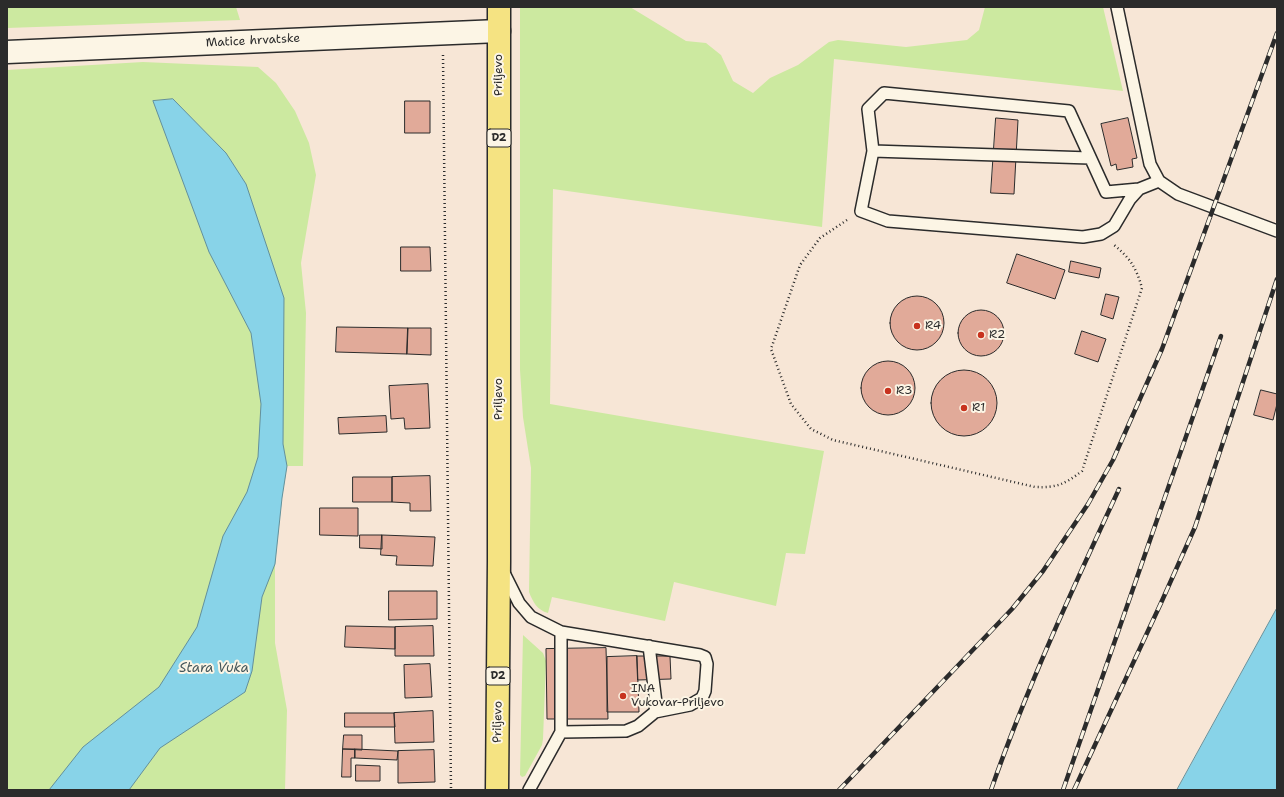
<!DOCTYPE html>
<style>
body{margin:0}
#map{position:relative;width:1284px;height:797px;overflow:hidden;background:#f7e6d6;font-family:"Shantell Sans",sans-serif}
canvas{display:block}
.frame{position:absolute;inset:0;border:8px solid #2b2b2b;pointer-events:none}
</style>
<div id="map">
<canvas width="1284" height="797"></canvas>
<div class="frame"></div>
</div>
<script>
const ctx = document.querySelector('canvas').getContext('2d');
ctx.lineJoin = 'round';
function fillPath(path, color) { ctx.fillStyle = color; ctx.fill(path, 'evenodd'); }
function trace(path, color, width, dash) { ctx.strokeStyle = color; ctx.lineWidth = width; ctx.lineCap = dash ? 'butt' : 'round'; ctx.setLineDash(dash || []); ctx.stroke(path); }
function write(font, color, halo, rows, align = 'center') {
  ctx.font = font + ' "Shantell Sans",sans-serif'; ctx.lineWidth = 4; ctx.setLineDash([]); ctx.textBaseline = 'middle'; ctx.strokeStyle = halo; ctx.fillStyle = color; for (const [text, x, y, turn = 0] of rows) {
    ctx.save(); ctx.translate(x, y); ctx.rotate((+turn || 0) * Math.PI / 180); ctx.textAlign = isNaN(turn) ? turn : align; if (halo) ctx.strokeText(text, 0, 0); ctx.fillText(text, 0, 0); ctx.restore();
  }
}
const green = new Path2D(`
 M7,7h229l4,13 -233,8z
 M520,7h110l56,34 20,2 15,12 12,26 20,12 17,-15 28,-13 31,-23 9,-2 68,7 61,-7 12,-10 6,-23h118l20,84 -289,-32 -12,168 -269,-38 -3,215 274,47 -19,103 -19,-1 -10,53 -102,-24 -9,39 -113,-24 -4,16c-11,-3 -15,-11 -19,-21l2,-124 -8,-51 -3,-47z
 M143,62l115,5 18,16 19,28 14,32 7,32 -15,88 5,50 -3,153h-16l-5,32 -7,66v79l12,67 -2,80h-278v-720z
 M523,635l20,18 3,8 -3,78 -1,6 -17,31 -3,1 -2,-2z`);
const water = new Path2D(`
 M173,99l53,54 20,31 38,114 -1,146 4,22 -5,32 -7,66 -13,33 -10,74 -7,21 -85,56 -31,42h-80l34,-43 76,-60 38,-60 26,-91 24,-44 11,-35 3,-53 -10,-71 -42,-81 -56,-151z
 M1277,608v182h-100z`);
const building = new Path2D(`
 M405,101h25v32h-25z
 M996,118l22,2 -4,74 -23,-1z
 M1128,118l9,40 -5,1 1,8 -16,3 -1,-6 -5,2 -10,-42z
 M401,247h29l1,24h-30z
 M1017,254l48,16 -10,29 -48,-16z
 M1071,261l30,7 -2,10 -30,-6z
 M1106,294l13,3 -6,22 -12,-4z
 M890 323a27 27 0 1 1 54 0a27 27 0 1 1-54 0Z
 M958 333a23 23 0 1 1 46 0a23 23 0 1 1-46 0Z
 M337,327l71,1 -1,26 -71,-2z
 M408,328h23v27l-24,-1z
 M1082,331l24,8 -8,23 -23,-8z
 M861 388a27 27 0 1 1 54 0a27 27 0 1 1-54 0Z
 M931 403a33 33 0 1 1 66 0a33 33 0 1 1-66 0Z
 M428,384l2,44 -25,1 -1,-11 -13,1 -2,-33z
 M1261,390l16,4v10l-4,16 -19,-5z
 M386,416l1,16 -48,2 -1,-16z
 M430,476l1,35h-21v-8l-18,-1v-25z
 M353,477h39v25h-39z
 M320,508h38v28l-38,-1z
 M360,535h22v14l-22,-1z
 M382,535l53,2 -2,29 -37,-1 1,-9 -16,-1z
 M389,591h48v28l-48,1z
 M346,626l49,1v22l-50,-2z
 M433,626l1,30h-39v-29z
 M606,648l2,71h-61l-1,-70z
 M637,656l2,56h-32v-55z
 M637,656h33l1,23 -33,1z
 M430,664l2,33 -27,1 -1,-33z
 M433,711l1,31 -39,1 -1,-30z
 M345,713h49l1,14h-50z
 M344,735h18v15l-19,-1z
 M343,749h12v9h-4v19h-9z
 M355,749l43,2 -1,9 -42,-2z
 M434,750l1,32 -37,1v-32z
 M356,765l24,1v15h-24z`);
const path = new Path2D(`
 M443,55l8,735
 M847,220l-27,18 -20,27 -29,84 20,55 20,25 22,11 202,47c22,1 30,-3 47,-16l60,-183c-6,-21 -12,-30 -28,-43`);
const lane = new Path2D(`
 M1117,7l33,157 9,17 19,13 99,37
 M873,151l217,7
 M1139,189l-33,3 -37,-81 -185,-18 -16,16 5,42 -12,60 27,10 195,16 18,-3 13,-8 16,-27 9,-10 20,-8
 M504,573l15,30 12,14 30,15 139,23 5,2 2,7 -2,27 -3,7 -12,7 -35,7
 M561,632v100
 M529,790l32,-58 65,-1 12,-5 17,-14 1,-9 -7,-57`);
const secondary = new Path2D(`
 M7,52l492,-21`);
const primary = new Path2D(`
 M497,790l2,-229v-554`);
const rail = new Path2D(`
 M839,790l173,-181 31,-38 45,-67 25,-44 49,-111 115,-316
 M991,790c36,-103 82,-202 128,-301
 M1063,790l158,-454
 M1074,790l87,-187 34,-76 82,-248`);
const markers = [
 [917,326,4,"#c8321e"],
 [981,335,4,"#c8321e"],
 [888,391,4,"#c8321e"],
 [964,408,4,"#c8321e"],
 [623,696,4,"#c8321e"]
];
const shields = [
 [499,138,24],
 [498,676,24]
];
const shieldNames = [
 ["D2",499,138],
 ["D2",498,676]
];
const streetNames = [
 ["Matice hrvatske",253,41,-3],
 ["Priljevo",499,75,-90],
 ["Priljevo",499,399,-90],
 ["Priljevo",498,722,-89]
];
const poiNames = [
 ["R4",925,326],
 ["R2",989,335],
 ["R3",896,391],
 ["R1",972,408],
 ["INA",631,689],
 ["Vukovar-Priljevo",631,703]
];
const waterNames = [
 ["Stara Vuka",214,669]
];
fillPath(green, '#cce9a0');
fillPath(water, '#88d3e8');
trace(water, '#63909c', 1);
fillPath(building, '#e1aa99');
trace(building, '#2b2b2b', 1);
trace(lane, '#2b2b2b', 14);
trace(secondary, '#2b2b2b', 25);
trace(primary, '#2b2b2b', 25);
trace(path, '#2b2b2b', 2.5, [1, 3]);
trace(lane, '#fcf5e5', 11);
trace(secondary, '#fcf5e5', 22);
trace(primary, '#f5e382', 22);
trace(rail, '#2b2b2b', 4.5);
trace(rail, '#fcf5e5', 3, [9]);
for (const [x, y, r, color] of markers) { const dot = new Path2D(); dot.arc(x, y, r, 0, 2 * Math.PI); ctx.fillStyle = color; ctx.fill(dot); trace(dot, '#fcf5e5', 1.5); }
for (const [x, y, w] of shields) { const box = new Path2D(); box.roundRect(x - w / 2, y - 9, w, 18, 3); ctx.fillStyle = '#fcf5e5'; ctx.fill(box); trace(box, '#2b2b2b', 1); }
write('bold 11px', '#2b2b2b', null, shieldNames);
write('12px', '#2b2b2b', '#fcf5e5', streetNames);
write('12px', '#2b2b2b', '#fcf5e5', poiNames, 'left');
write('italic 13px', '#42555a', '#fcf5e5', waterNames);
</script>
